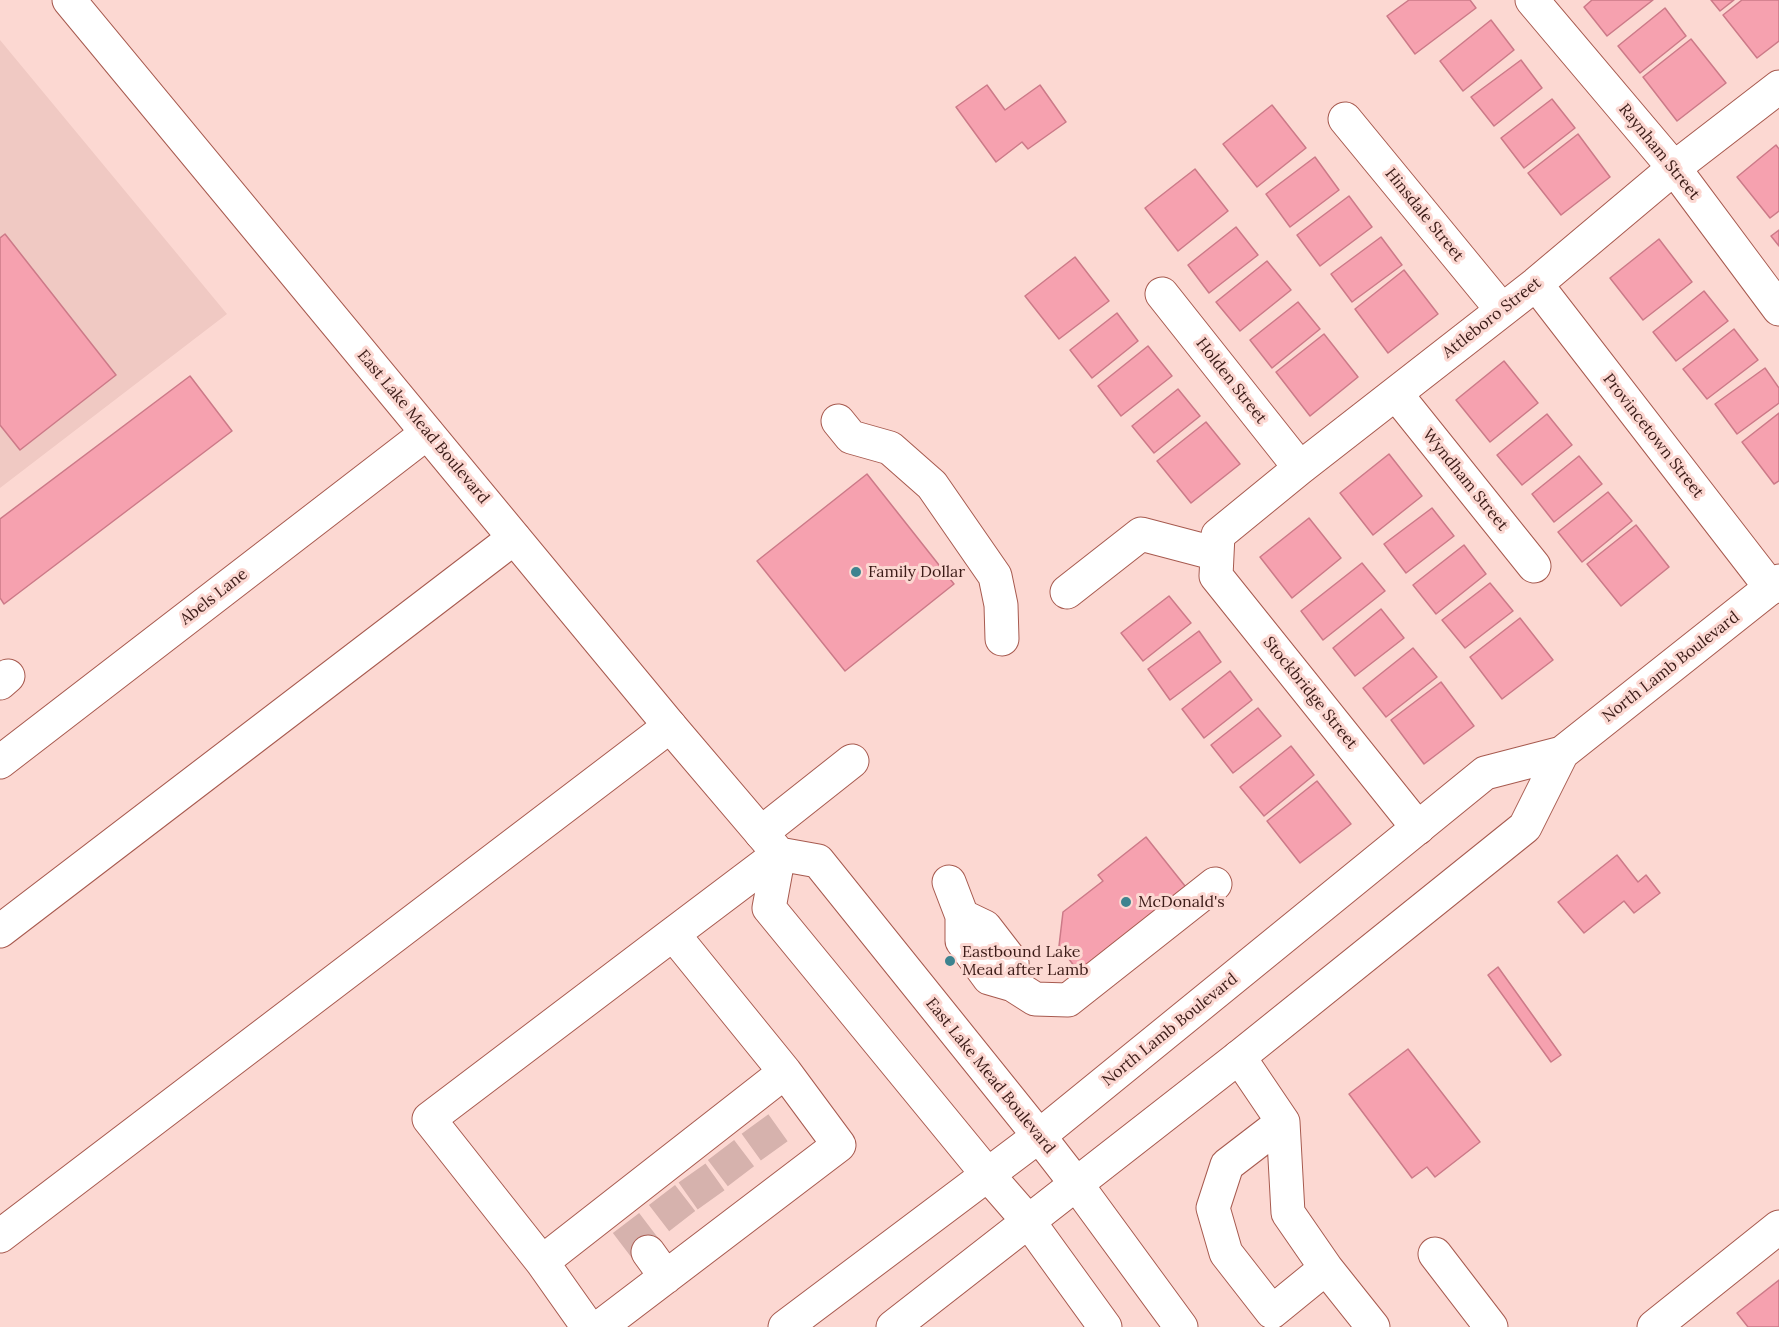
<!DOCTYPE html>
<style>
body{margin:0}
canvas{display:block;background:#fcd8d2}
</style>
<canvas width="1779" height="1327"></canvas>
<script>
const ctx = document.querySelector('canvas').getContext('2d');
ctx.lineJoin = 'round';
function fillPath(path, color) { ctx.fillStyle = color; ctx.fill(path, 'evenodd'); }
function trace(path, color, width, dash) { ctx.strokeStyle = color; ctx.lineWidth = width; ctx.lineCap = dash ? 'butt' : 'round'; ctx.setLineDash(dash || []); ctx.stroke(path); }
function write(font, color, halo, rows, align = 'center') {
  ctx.font = font + ' Lora,serif'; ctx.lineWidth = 6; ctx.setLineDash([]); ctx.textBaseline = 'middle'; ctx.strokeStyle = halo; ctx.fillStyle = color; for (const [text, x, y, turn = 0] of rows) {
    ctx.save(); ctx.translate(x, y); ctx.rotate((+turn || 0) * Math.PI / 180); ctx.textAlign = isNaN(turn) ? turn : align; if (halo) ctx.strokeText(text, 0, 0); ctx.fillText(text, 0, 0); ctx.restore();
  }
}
const built = new Path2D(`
 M0,40l227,274 -227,174z`);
const building = new Path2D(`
 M1409,0h61l6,8 -61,46 -28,-38z
 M1592,0h61l-46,36 -23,-29z
 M1711,0h23l-14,11z
 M1742,0h37v41l-22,17 -34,-43z
 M1665,8l21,28 -46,37 -22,-27z
 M1491,20l23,30 -51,41 -23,-30z
 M1691,39l35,44 -49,38 -34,-44z
 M1521,60l21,28 -48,38 -23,-29z
 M987,85l18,25 35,-25 26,37 -38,27 -6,-7 -26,20 -40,-55z
 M1552,99l23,29 -51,40 -23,-30z
 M1272,105l34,43 -49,39 -34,-43z
 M1578,134l32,43 -49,38 -33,-42z
 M1776,145l3,4v62l-9,7 -33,-41z
 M1315,157l24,33 -49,37 -24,-33z
 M1195,169l33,42 -50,40 -33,-43z
 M1349,196l23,31 -52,39 -23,-31z
 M1236,227l22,28 -49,38 -21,-28z
 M1779,230v16l-8,-10z
 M5,234l111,141 -96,75 -20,-25v-187z
 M1381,237l21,28 -50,37 -21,-28z
 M1659,239l33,43 -49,38 -33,-42z
 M1075,257l34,44 -50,38 -34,-43z
 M1267,261l24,29 -51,41 -24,-29z
 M1404,270l34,44 -50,39 -33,-44z
 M1704,291l24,30 -52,40 -23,-29z
 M1298,302l22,27 -48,39 -22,-28z
 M1117,313l21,28 -46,37 -22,-28z
 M1734,329l24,31 -51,39 -24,-30z
 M1324,334l34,43 -48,39 -34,-44z
 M1148,346l24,30 -51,40 -23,-30z
 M1504,361l34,42 -48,39 -34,-42z
 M1765,368l14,20v15l-42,31 -22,-30z
 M190,376l42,55 -228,173 -4,-6v-79z
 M1178,389l22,27 -46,37 -22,-27z
 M1779,413v68l-5,3 -32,-42z
 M1547,414l25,31 -50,40 -25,-30z
 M1206,422l34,42 -49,39 -34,-42z
 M1389,454l33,42 -49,39 -33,-42z
 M1579,456l23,28 -48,38 -22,-28z
 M867,474l87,110 -109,87 -88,-110z
 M1608,492l24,29 -50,41 -24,-30z
 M1432,508l22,28 -48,37 -22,-29z
 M1309,518l32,40 -49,40 -32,-41z
 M1636,525l33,42 -48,39 -34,-42z
 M1464,545l22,29 -50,40 -23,-29z
 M1362,563l23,28 -62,49 -22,-29z
 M1490,583l23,28 -48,37 -23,-28z
 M1169,596l22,27 -48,38 -22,-28z
 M1381,609l23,29 -49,38 -22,-28z
 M1520,618l33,42 -51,39 -32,-42z
 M1199,631l22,31 -51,38 -22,-31z
 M1413,648l24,29 -51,40 -23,-29z
 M1230,671l22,29 -48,38 -22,-29z
 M1441,682l33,44 -50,38 -33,-44z
 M1258,708l23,28 -48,37 -22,-28z
 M1291,746l23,29 -50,41 -24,-29z
 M1317,781l34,43 -51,39 -33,-42z
 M1146,837l43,54 -108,84 -22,-29 4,-34 40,-31 -5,-6z
 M1617,855l21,27 8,-7 14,18 -26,20 -10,-12 -40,32 -26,-31z
 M1498,967l63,88 -10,7 -63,-87z
 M1408,1049l72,93 -45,35 -8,-10 -15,11 -63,-84z
 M1779,1280v47h-31l-11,-14z`);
const minorTunnel = new Path2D(`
 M755,1124l23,32
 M721,1150l25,33
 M692,1173l22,31
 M662,1195l24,31
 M626,1223l22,29`);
const minor = new Path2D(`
 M1532,0l142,168 105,141
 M1345,119l157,191
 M1536,284l235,304
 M1162,294l138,174
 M1396,394l138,172
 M838,421l13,16 39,11 42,37 63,91 6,29 1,34
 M1067,592l74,-58 76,20
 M0,683l8,-7
 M0,762l427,-329
 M1418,828l-202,-252 2,-41 82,-67 236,-184 138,-116 105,-81
 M761,833l91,-72
 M949,882l13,34v25l27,37 24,7 22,14 33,1 147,-116
 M962,916l23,11 27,35 1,23
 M0,931l514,-393
 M673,934l106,-80
 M1239,1057l44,65 -56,43 -14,43 13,45 46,59 54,-44 47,59
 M1283,1122l5,91 38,55
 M0,1236l670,-510
 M648,1252l18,25
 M1435,1254l56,73
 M542,1262l243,-190
 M588,1327l-46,-65 -113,-143 244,-185 112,138 54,73 -239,182
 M1654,1327l125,-100`);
const major = new Path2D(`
 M69,0l601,726 109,128 39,7 221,275 38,49 104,142
 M779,854l-10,54 219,267 41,47 76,105
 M785,1327l254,-191 446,-363 77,-20 217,-172
 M893,1327l346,-270 286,-230 37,-74`);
const markers = [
 [856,572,6,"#3d838f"],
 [1126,902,6,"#3d838f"],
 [950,961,6,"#3d838f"]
];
const streetNames = [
 ["Raynham Street",1659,152,51],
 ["Hinsdale Street",1424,215,51],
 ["Attleboro Street",1492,318,-38],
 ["Holden Street",1231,381,52],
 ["East Lake Mead Boulevard",423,427,50],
 ["Provincetown Street",1653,436,52],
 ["Wyndham Street",1465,480,51],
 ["Abels Lane",214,597,-38],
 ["North Lamb Boulevard",1671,667,-38],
 ["Stockbridge Street",1310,693,51],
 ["North Lamb Boulevard",1170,1030,-39],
 ["East Lake Mead Boulevard",990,1076,51]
];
const poiNames = [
 ["Family Dollar",868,572],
 ["McDonald's",1138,902],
 ["Eastbound Lake",962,952],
 ["Mead after Lamb",962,970]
];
fillPath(built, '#f0c9c3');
fillPath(building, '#f6a1af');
trace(building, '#cc7a88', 1.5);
trace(minorTunnel, '#d6b2ad', 33, [33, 16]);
trace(minor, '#a75a4f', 35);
trace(major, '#a75a4f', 35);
trace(minor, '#fff', 33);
trace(major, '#fff', 33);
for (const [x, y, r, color] of markers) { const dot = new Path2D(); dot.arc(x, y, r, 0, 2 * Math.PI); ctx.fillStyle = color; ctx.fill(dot); trace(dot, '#fcd8d2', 2); }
write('16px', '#3c1c18', '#fcd8d2', streetNames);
write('16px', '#3c1c18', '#fcd8d2', poiNames, 'left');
</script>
